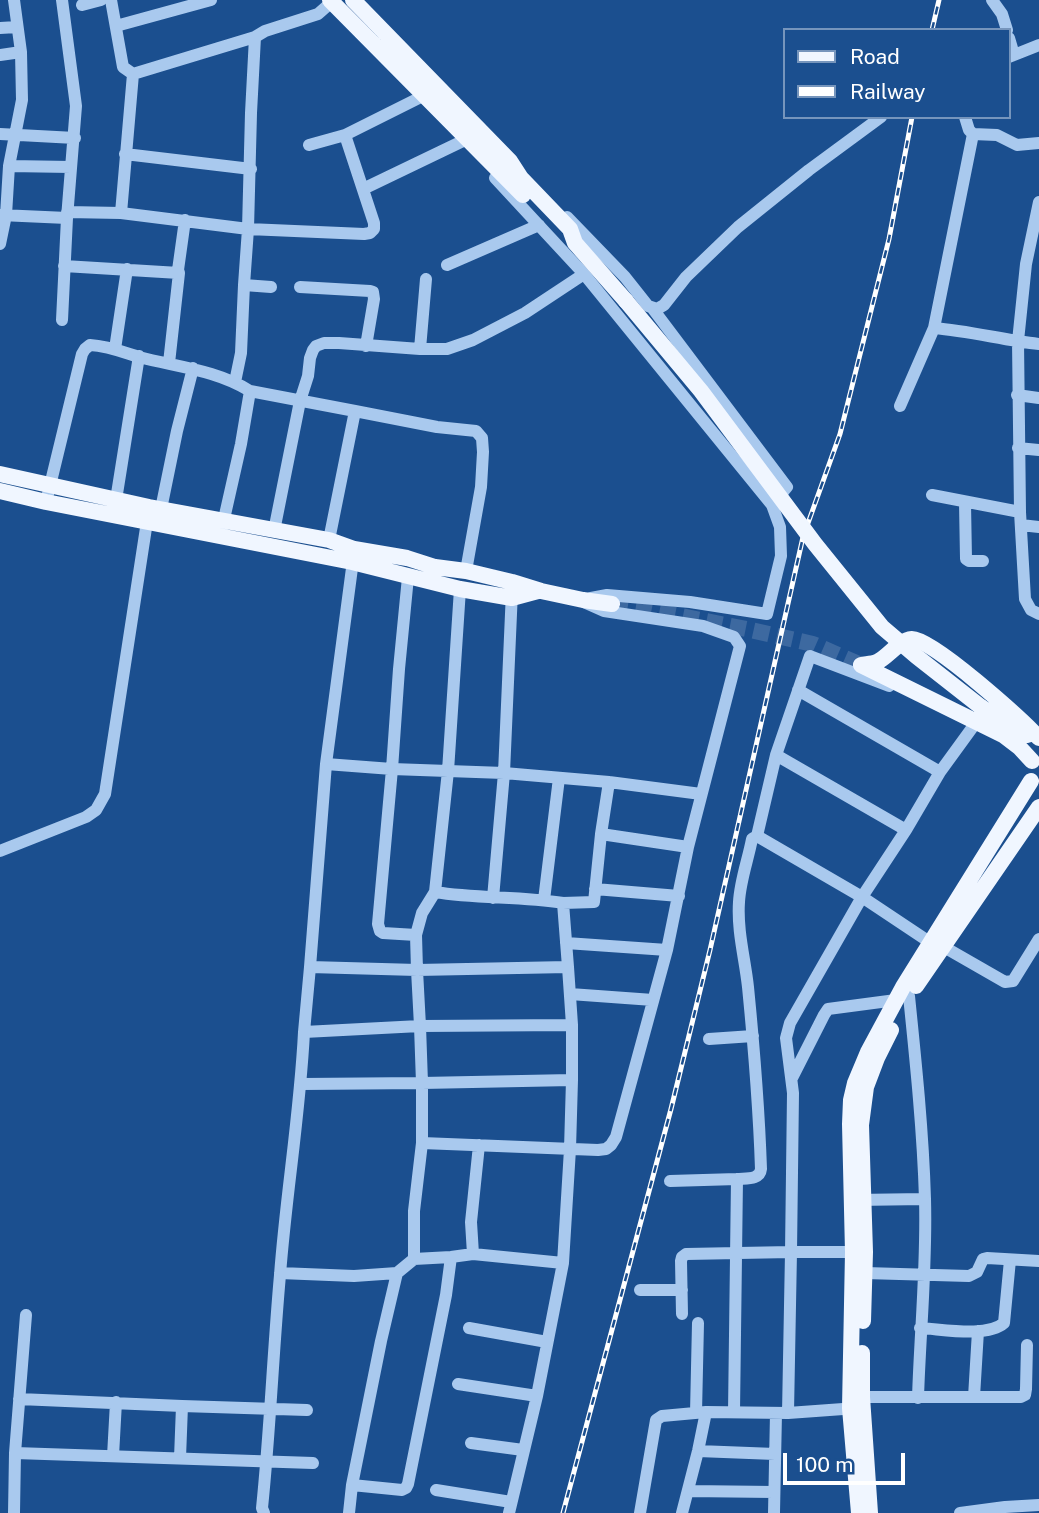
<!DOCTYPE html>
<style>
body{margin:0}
#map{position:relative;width:1039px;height:1513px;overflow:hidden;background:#1b4f8f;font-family:"Public Sans",sans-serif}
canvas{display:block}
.legend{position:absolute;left:783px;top:28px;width:228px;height:91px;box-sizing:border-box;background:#1b4f8f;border:2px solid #7695bc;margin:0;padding:9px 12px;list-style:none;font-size:21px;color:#fff}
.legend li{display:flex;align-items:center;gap:14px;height:35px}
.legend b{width:35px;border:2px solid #7695bc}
.scale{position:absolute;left:783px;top:1453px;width:122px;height:32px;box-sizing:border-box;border:4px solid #fff;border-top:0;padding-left:9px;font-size:21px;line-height:24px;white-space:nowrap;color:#fff;-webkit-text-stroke:5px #1b4f8f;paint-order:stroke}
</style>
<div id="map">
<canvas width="1039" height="1513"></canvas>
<ul class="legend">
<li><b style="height:9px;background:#f0f6ff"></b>Road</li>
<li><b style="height:9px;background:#fff"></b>Railway</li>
</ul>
<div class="scale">100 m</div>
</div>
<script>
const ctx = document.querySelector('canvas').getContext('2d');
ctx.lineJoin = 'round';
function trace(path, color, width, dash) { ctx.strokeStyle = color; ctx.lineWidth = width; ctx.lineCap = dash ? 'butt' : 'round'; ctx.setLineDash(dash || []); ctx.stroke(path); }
const majorTunnel = new Path2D(`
 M612,604l39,6 95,19 67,15 48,21`);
const minor = new Path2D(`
 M111,0l12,67 10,7 -12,139
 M992,0l10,14 5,16
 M82,5l19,-5
 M116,26l95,-26
 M0,28l17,-1
 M1009,38l5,17
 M0,55l21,-3
 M1009,57l30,-12
 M133,74l122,-37
 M965,117l4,13 4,4 24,1 20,10 22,-2
 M0,134l75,4
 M309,145l36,-10 78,-39
 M125,154l126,15
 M9,166l62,1
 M363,189l104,-50
 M1039,202l-13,62 -8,77 2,171 5,87 6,11 8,4
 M67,212l54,1 127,16 116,5 6,-1 4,-4v-6l-29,-88
 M0,215l67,3
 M567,217l58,60 23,29 9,3 7,-4 22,-28 52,-50 71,-57 72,-53
 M0,244l6,-29 3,-49 13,-66 -1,-48 -7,-52
 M447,265l92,-40
 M64,266l115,7
 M584,274l188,231 15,-18 -134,-178
 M244,285l27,2
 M300,287l70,4 3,1 1,7 -8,47
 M62,320l5,-102 9,-112 -14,-106
 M934,328c35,3 70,12 105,16
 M115,349l12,-80
 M420,349l6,-70
 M169,363l10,-90 -1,-3 7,-50
 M235,382l6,-29 3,-68 4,-56 3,-116 4,-76 10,-6 53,-17 16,-14
 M1017,395l22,3
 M900,406l34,-78 39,-194
 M1018,448l21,2
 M932,495l88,17
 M116,500l23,-144
 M46,502l36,-148 3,-5 5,-4c18,1 33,7 49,12 38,10 77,13 111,34l105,20
 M965,503l1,56 3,2h14
 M161,509l16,-78 16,-63
 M1021,525l18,2
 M222,528l19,-84 9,-53
 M274,531l26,-130 8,-25 2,-18 3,-8 3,-4 8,-3h15l81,6h27l26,-9 52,-27 59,-39 -89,-96
 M329,540l26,-129 82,16 39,4 6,7 1,14 -2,35 -15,84
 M408,577l-9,92 -7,100 112,4 105,9 92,12
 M591,598l16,-3 83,7 77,12 14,-58 -1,-29 -8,-22
 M798,690l142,82 -34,58
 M326,764l28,-211
 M940,772l32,-44
 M601,834l87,13
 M757,836l105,61 44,-67 -130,-75
 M0,851l86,-34 10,-7 9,-16 43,-279
 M595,889l84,7
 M435,892l13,-121 12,-182
 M493,898l11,-125 8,-182
 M544,900l15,-122
 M563,903l31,-1 7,-68 8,-52
 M416,935l1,35 151,-3 4,58
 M566,943l101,7
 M944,947l61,35 8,-1 26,-42
 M310,967l16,-203 66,5 -14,155 2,7 3,2 33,2 6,-22 13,-21c42,7 86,4 128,11l5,64
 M310,967l107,3 3,56 -116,6z
 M570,994l83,6
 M909,996c7,68 14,136 16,203 2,67 -5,133 -7,199
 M709,1039l44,-3
 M792,1078l32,-63 4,-6 68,-9
 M302,1084l120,-1 -2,-57 152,-1v55
 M737,1179c9,-1 23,1 24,-10 -2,-60 -7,-121 -13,-182 -3,-28 -11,-56 -9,-85 1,-21 9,-42 13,-63l5,-3 19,-81 34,-99 79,30
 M670,1181l67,-2 -3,233
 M855,1200l70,-1
 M853,1252h-62l2,-159 -7,-55 4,-15 72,-126 69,46
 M473,1254l-2,-32 8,-77
 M414,1259v-48l8,-68
 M280,1273l74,3 43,-3 17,-14 37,-2 22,-3 90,9
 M865,1273l104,3 8,-4 6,-13 4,-1 52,3
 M640,1290h42
 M682,1314l-1,-53 1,-4 4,-3 105,-2 -3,161
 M469,1328l78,14
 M920,1328c22,1 67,10 84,-5l6,-63
 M458,1384l79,12
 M855,1397h166l4,-2 1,-6 1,-44
 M974,1397l4,-66
 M19,1399l163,7 125,4
 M696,1413l2,-90
 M471,1443l52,7
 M698,1451l77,3
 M15,1453l298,10
 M113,1456l3,-54
 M180,1458l2,-52
 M352,1485l50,5 4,-2 2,-4 38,-189 5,-38
 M436,1490l75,12
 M688,1491l86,1
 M14,1513l1,-60 11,-138
 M264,1513l-2,-5c8,-77 11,-155 18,-233 6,-81 20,-161 24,-243
 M349,1513l3,-28 29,-144 16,-68
 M509,1513l28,-117 26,-133 7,-114 2,-69 -150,3v60l176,7 8,-1 5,-4 5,-8 51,-187 21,-103 52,-201 -6,-9 -31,-11 -99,-15 -18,-8
 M640,1513l16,-93 6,-4 44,-4
 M682,1513l16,-62 8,-39 82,1 69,-5
 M774,1513l2,-100
 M960,1513l45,-6 34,-2`);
const major = new Path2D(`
 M330,0l193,195
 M353,0l157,161 11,17 49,51 5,14 51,58
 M0,474l149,33 180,33 25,9 53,9 28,9 31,4 46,11 29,9 42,9 29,4
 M0,491l46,11 306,60 108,27 52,9 26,-7
 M861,665c5,-1 11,-1 16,-3 11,-5 22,-22 35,-23 21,0 110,81 127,99
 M861,665l142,70 17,13 12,13
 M981,707l46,28
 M916,986l123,-179
 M863,1321l2,-69 -4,-127 5,-38 11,-29 14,-28
 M862,1353v44l8,116
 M859,1513l-9,-105 3,-156 -3,-128 1,-24 4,-17 13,-31 35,-65 128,-206`);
const rail = new Path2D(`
 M932,30l7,-30
 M563,1513l108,-404 39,-159 93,-413 37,-103 49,-195 23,-122`);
const majorBridge = new Path2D(`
 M626,301l75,90 114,153 67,83 34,29 65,51`);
trace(majorTunnel, '#3d69a0', 16, [16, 8]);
trace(minor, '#a9c9ee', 12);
trace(major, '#f0f6ff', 16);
trace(rail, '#fff', 5);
trace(rail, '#1b4f8f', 2.5, [8]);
trace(majorBridge, '#f0f6ff', 16);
</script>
